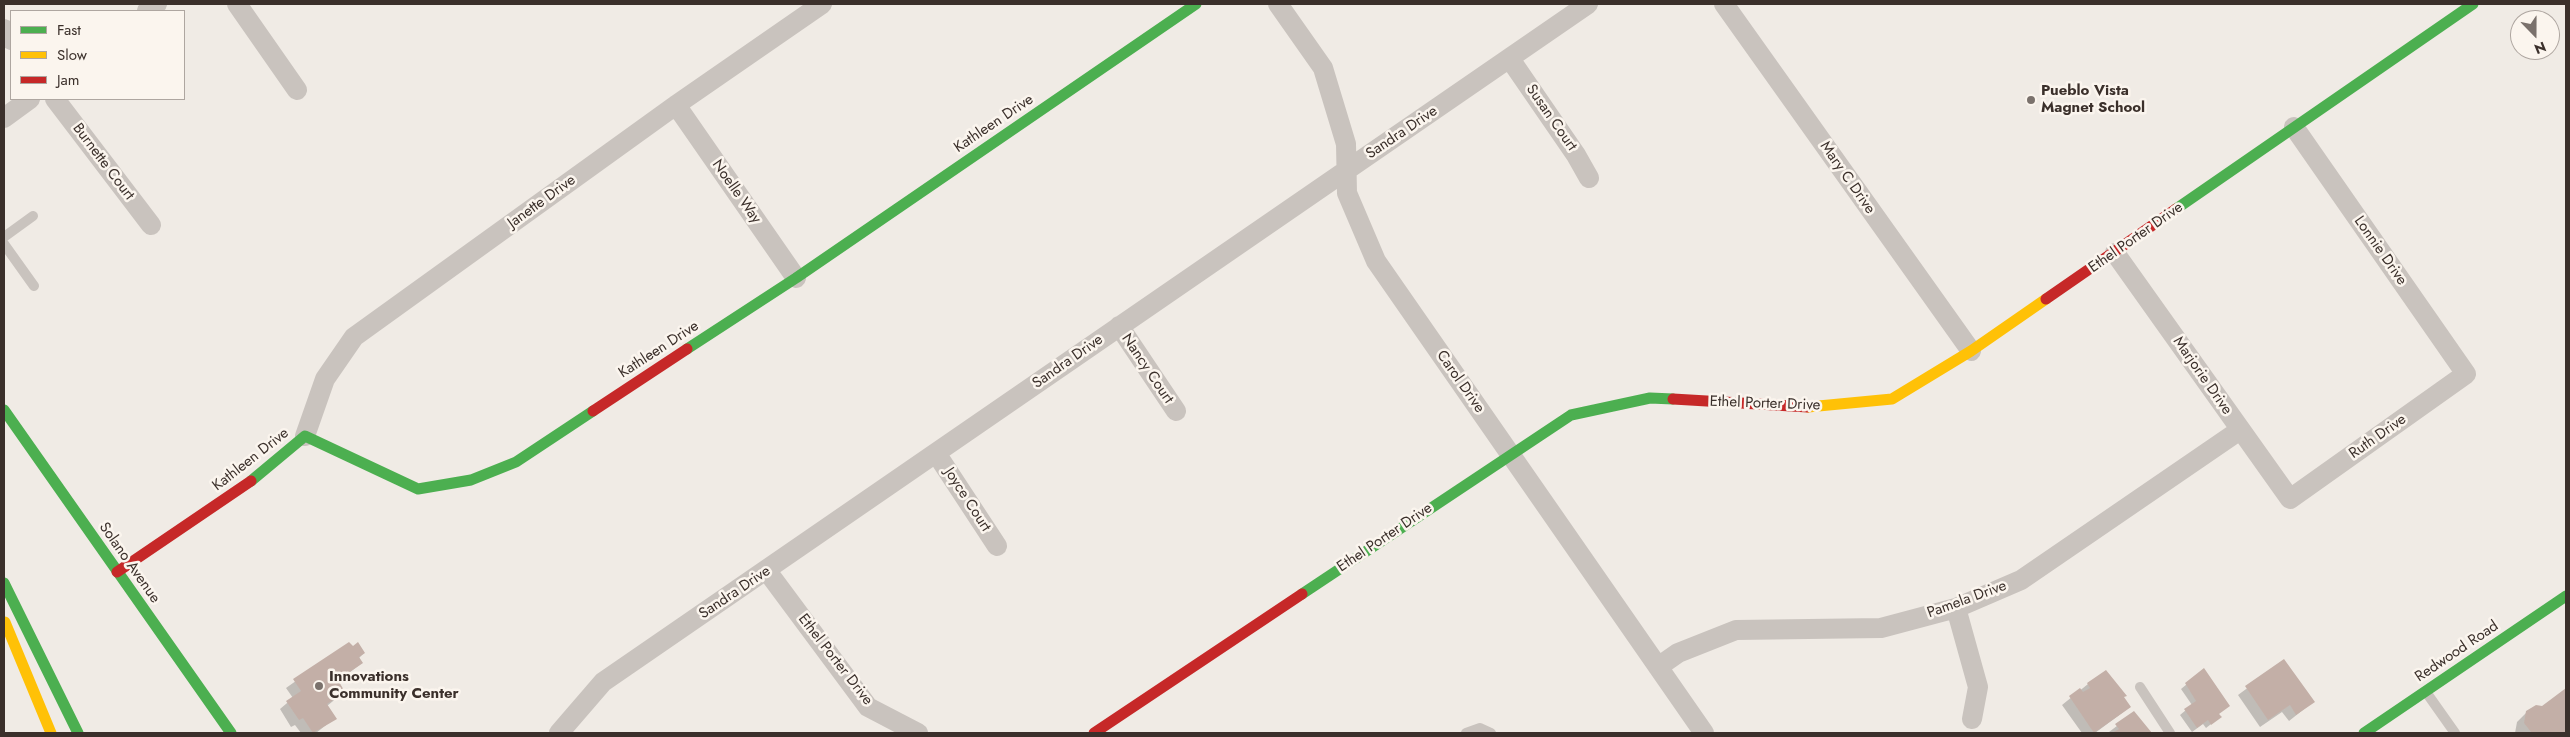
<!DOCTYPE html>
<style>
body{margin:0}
#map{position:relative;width:2570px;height:737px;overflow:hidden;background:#f0ebe5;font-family:Jost,sans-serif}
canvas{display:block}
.frame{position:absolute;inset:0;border:5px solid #3b302b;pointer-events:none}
.legend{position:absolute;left:10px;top:10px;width:175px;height:90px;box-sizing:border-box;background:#fbf5ee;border:1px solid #aea6a0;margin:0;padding:6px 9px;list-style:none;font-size:15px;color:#3b302b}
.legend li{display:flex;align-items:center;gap:10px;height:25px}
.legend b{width:25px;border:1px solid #aea6a0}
.north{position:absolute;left:2510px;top:10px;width:50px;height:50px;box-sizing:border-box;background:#fbf5ee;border:1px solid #aea6a0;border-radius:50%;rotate:158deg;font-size:14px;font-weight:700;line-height:20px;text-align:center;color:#3b302b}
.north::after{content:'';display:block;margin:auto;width:18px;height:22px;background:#7a716c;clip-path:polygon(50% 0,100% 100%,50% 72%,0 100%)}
</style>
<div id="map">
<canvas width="2570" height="737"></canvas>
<div class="frame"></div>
<ul class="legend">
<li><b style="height:6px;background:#4caf50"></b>Fast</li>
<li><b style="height:6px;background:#ffc107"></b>Slow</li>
<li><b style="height:6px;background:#c62828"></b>Jam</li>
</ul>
<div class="north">N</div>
</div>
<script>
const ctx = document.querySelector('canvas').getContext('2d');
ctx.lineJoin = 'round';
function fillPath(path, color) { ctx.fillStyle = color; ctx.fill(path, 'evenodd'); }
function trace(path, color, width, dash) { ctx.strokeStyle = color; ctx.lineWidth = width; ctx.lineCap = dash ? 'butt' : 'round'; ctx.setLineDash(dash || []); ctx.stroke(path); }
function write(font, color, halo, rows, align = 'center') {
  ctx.font = font + ' Jost,sans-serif'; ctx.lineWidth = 5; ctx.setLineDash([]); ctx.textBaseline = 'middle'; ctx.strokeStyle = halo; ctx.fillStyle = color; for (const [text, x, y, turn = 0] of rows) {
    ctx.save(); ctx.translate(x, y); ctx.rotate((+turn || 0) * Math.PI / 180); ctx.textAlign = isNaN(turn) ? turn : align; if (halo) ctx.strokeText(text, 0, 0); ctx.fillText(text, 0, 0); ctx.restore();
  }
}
const shadow = new Path2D(`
 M349,643l3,5 12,5 -5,5 3,5 -25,19 7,10 -17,14 8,12 -19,15h-15l-6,-8 -4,2 -11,-18 13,-11 -7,-10z
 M2284,661l29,41 -24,19 -7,-9 -22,15 -22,-32z
 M2204,670l16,47 -14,11 -3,-4 -11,8 -12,-17 12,-10 -11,-16z
 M2088,684l35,13 7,10 -35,26h-13l-20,-28z
 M2566,690v43h-51l2,-11 10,-10 9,-6h7z
 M2134,713l15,20h-44l4,-1z`);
const building = new Path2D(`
 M349,642l4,4 5,-4 7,11 -6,4 4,6 -25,17 7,12 -18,12 10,15 -24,14 -10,-15 -4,2 -13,-19 15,-10 -8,-12z
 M2284,659l31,43 -19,13 -6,-10 -22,15 -23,-34z
 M2204,668l26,38 -11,8 3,3 -11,8 -3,-5 -11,8 -13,-19 12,-8 -11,-18z
 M2106,670l21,26 -3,1 7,10 -37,26 -25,-37 11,-8 3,4 7,-4 -3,-5z
 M2566,688v45l-35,-1 -7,-9 2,-12 10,-6 6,1z
 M2134,711l18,22h-40l7,-4 -4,-5z`);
const lane = new Path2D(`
 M4,237l29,-21
 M4,244l30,42
 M2140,687l30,46
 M2426,692l29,41
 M1466,733l14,-5 11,5`);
const street = new Path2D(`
 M237,4l60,86
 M1278,4l45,64 23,76 1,49 29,68 328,472
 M1724,4l247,347
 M147,11l10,-7
 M4,29l7,11
 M1510,59l66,96 13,23
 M55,99l96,126
 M676,105l120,173
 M4,118l26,-19
 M2115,253l175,246 176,-125 -172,-247
 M1119,326l57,85
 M305,436l20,-57 29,-42 322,-232 146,-101
 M936,453l61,93
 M767,571l101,136 50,26
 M1956,608l22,79 -6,32
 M1658,667l20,-14 58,-23 145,-2 75,-20 65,-28 219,-150
 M559,733l44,-51 985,-678`);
const fast = new Path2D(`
 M2176,209l297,-205
 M687,349l109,-71 400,-274
 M4,410l227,323
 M251,481l54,-45 113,53 53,-9 45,-18 77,-51
 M4,583l74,150
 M1302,594l269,-179 79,-17 23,1
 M2364,733l202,-137`);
const slow = new Path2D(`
 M1808,407l84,-8 79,-48 75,-52
 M5,622l46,111`);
const jam = new Path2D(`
 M2046,299l130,-90
 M1673,399l135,8
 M593,411l94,-62
 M117,572l134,-91
 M1094,733l208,-139`);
const markers = [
 [2031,100,5,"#7a716c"],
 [319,686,5,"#7a716c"]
];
const poiNames = [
 ["Pueblo Vista",2041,91],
 ["Magnet School",2041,108],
 ["Innovations",329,677],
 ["Community Center",329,694]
];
const streetNames = [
 ["Susan Court",1551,118,55],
 ["Kathleen Drive",994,124,-34],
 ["Sandra Drive",1402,133,-34],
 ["Burnette Court",103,162,53],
 ["Mary C Drive",1847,178,55],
 ["Noelle Way",736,192,55],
 ["Janette Drive",542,202,-36],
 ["Ethel Porter Drive",2136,238,-35],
 ["Lonnie Drive",2380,251,55],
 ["Kathleen Drive",659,350,-33],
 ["Sandra Drive",1068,362,-35],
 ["Nancy Court",1147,369,56],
 ["Marjorie Drive",2202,376,55],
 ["Carol Drive",1460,382,55],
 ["Ethel Porter Drive",1765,404,2],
 ["Ruth Drive",2378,437,-35],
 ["Kathleen Drive",251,460,-38],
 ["Joyce Court",967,500,57],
 ["Ethel Porter Drive",1385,538,-34],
 ["Solano Avenue",129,563,55],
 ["Sandra Drive",735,593,-34],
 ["Pamela Drive",1967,600,-20],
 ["Redwood Road",2457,652,-34],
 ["Ethel Porter Drive",835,660,52]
];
fillPath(shadow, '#0003');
fillPath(building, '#c3afa7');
trace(lane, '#c9c3be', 10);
trace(street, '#c9c3be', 20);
trace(fast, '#4caf50', 11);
trace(slow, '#ffc107', 11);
trace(jam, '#c62828', 11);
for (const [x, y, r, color] of markers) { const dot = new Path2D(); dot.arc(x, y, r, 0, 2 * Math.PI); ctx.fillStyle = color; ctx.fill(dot); trace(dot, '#fbf5ee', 2); }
write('bold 15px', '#3b302b', '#fbf5ee', poiNames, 'left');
write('15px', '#3b302b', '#fbf5ee', streetNames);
</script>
